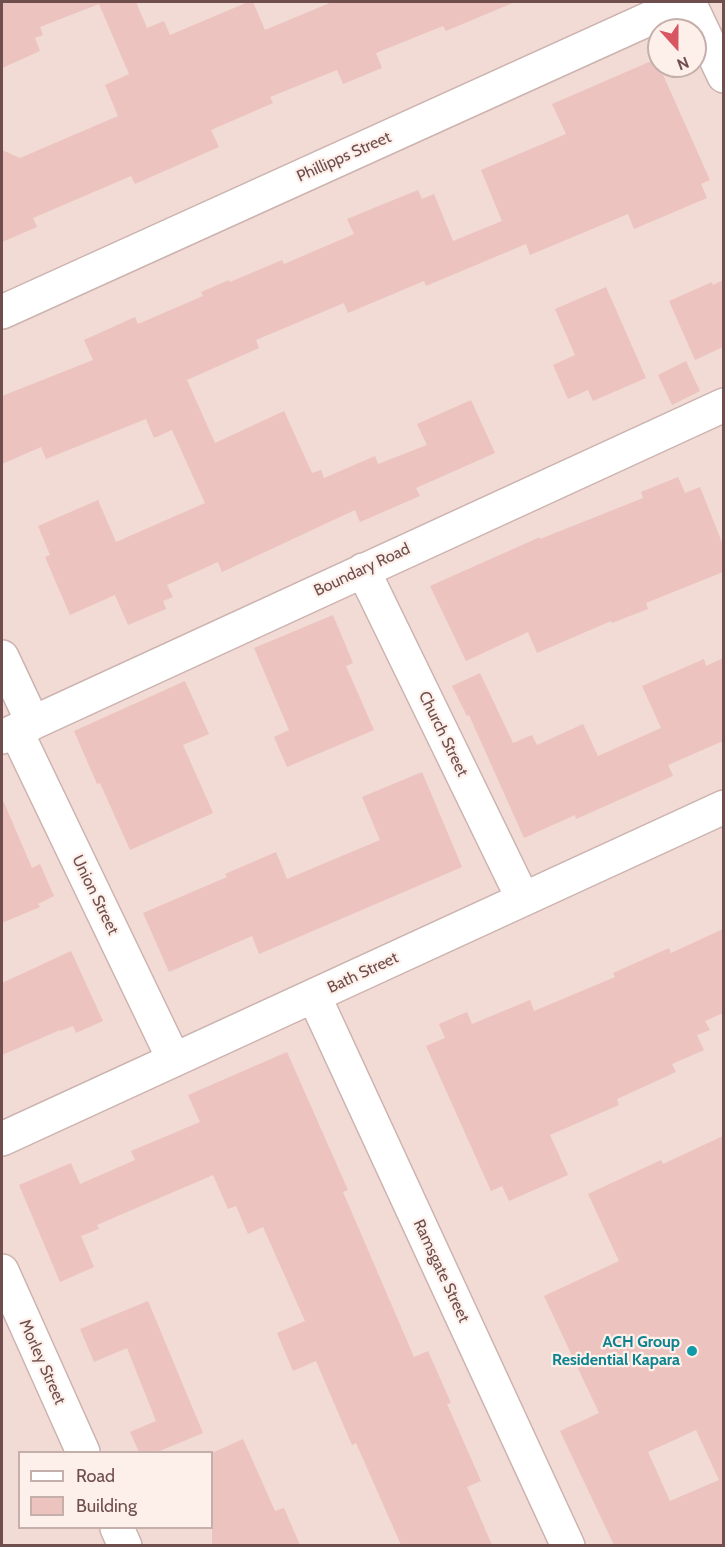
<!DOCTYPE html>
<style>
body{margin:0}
#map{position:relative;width:725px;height:1547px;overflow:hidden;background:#faebe5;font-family:Cabin,sans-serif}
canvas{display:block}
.frame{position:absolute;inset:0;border:3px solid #704e4d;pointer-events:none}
.legend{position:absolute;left:18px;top:1451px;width:195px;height:78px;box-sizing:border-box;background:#fdf0ea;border:2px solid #c5afab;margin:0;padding:8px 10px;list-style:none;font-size:18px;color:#704e4d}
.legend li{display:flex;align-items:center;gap:12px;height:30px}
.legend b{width:30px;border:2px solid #c5afab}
.north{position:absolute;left:647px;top:18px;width:60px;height:60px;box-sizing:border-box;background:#fdf0ea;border:2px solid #c5afab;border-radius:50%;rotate:159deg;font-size:16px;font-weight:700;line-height:24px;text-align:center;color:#704e4d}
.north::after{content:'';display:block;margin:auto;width:21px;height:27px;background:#d85662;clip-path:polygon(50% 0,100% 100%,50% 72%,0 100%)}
</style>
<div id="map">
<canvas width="725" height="1547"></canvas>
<div class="frame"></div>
<ul class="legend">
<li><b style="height:8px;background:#fff"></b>Road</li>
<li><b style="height:16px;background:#ecc3bf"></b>Building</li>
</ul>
<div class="north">N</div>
</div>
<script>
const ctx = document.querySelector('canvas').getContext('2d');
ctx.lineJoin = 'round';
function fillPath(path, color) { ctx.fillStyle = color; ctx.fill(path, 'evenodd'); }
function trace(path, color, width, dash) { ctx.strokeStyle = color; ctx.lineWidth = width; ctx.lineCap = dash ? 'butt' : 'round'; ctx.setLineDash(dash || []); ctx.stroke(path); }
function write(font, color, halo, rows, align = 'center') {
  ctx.font = font + ' Cabin,sans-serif'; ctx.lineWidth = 4.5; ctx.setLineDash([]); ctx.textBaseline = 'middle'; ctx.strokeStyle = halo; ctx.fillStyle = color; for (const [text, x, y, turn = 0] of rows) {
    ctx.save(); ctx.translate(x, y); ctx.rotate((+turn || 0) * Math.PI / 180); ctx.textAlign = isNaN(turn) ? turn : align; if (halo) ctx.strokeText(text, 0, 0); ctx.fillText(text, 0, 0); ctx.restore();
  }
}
const residential = new Path2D(`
 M2,2h721v1543l-721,1zM659,30h36v36h-36zM20,1452h192v76h-192z`);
const building = new Path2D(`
 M2,2h134l11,26 17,-7 6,14 78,-33h5l12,28 67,-28h183l-69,29 -3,-5 -67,27 6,15 -39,16 -6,-14 -67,27 3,6 -62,27 8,17 -84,37 -4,-8 -98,42 4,9 -35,15v-92l18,8 98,-42 -13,-31 24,-11 -30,-70 -59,23 3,8 -8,3 5,13 -38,17z
 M656,59l54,121 -9,4 6,14 -73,31 -6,-15 -98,41 -4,-11 -100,42 -2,-5 -76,32 -4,-10 -88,37 3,8 -72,32 28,63 69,-32 28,62 9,-3 3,8 51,-22 3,8 49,-19 -10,-21 54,-24 24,53 -79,35 4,8 -60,26 -5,-12 -133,62 -4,-10 -51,23 6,12 -10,4 3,8 -38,16 -13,-30 -45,20 -25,-58 5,-2 -12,-29 60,-26 18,42 89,-39 -33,-73 -18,8 -8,-19 -100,40 -5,-12 -39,17v-68l91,-36 -9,-20 51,-23 3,7 65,-28 -2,-4 28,-12 1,2 52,-22 2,4 70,-30 -7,-15 71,-29 4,9 12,-5 19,47 49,-20 -21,-51 85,-36 -14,-30z
 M723,280v67l-28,13 -26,-59 43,-19 1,3z
 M606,287l40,91 -53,23 -5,-11 -20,9 -15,-34 22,-10 -20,-46z
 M686,361l14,30 -28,14 -14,-30z
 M678,477l7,16 15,-6 23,58v27l-77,31 2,6 -36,14 -1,-2 -74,32 -9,-21 -62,29 -36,-75 110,-49v2l103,-41 -2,-6z
 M333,615l20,48 -7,3 28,64 -87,37 -13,-30 15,-7 -35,-82z
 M723,658v83l-55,24 5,11 -97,43 -1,-4 -51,23 -55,-123 -2,1 -15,-30 28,-13 33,70 19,-8 5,10 46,-21 15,32 63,-28 -19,-42 62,-27 2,7z
 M185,681l24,53 -26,11 30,68 -83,37 -30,-67 -3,1 -23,-53z
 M422,772l40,95 -203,87 -7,-18 -83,36 -26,-59 84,-36 -2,-3 51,-22 11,27 93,-39 -18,-43z
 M2,798l30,70 8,-4 14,32 -16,8 2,3 -38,16z
 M723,929v84l-18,8 5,9 -13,5 7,15 -32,14 4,8 -59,27 2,6 -69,30 18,40 -59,26 -7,-15 -11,5 -65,-145 19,-8 -6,-14 28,-12 5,12 58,-24 4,11 81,-34 -2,-4 56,-25 2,5z
 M71,951l32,70 -27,12 -3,-7 -13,5v-1l-58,25v-72z
 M287,1052l61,138 -5,2 71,165 14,-6 23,52 -4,1 34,77 -14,6 25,58h-91l-45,-102 -4,2 -36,-84 -23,10 -16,-38 28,-12 -42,-94 -15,7 -12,-28 -8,3 -15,-34 -116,50 2,4 -18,7 13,31 -34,15 -41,-97 52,-22 9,21 55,-24 -4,-9 69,-29 -12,-27z
 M723,1136v409h-109l-54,-114 39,-18 -55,-117 75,-35 -31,-67 73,-34 2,4zM696,1430l23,50 -49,21 -22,-49z
 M148,1301l55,132 -46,19h-18l-9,-20 26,-11 -29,-73 -33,14 -14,-33z
 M243,1439l32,72 9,-3 16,37h-88v-92z`);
const street = new Path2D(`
 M689,2l35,74
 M2,312l684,-310
 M363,570l160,329
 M2,657l31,66
 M16,731l158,329
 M2,737l722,-332
 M314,996l254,550
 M2,1139l722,-332
 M2,1271l81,181
 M117,1528l8,18`);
const markers = [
 [692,1351,6,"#0f9aa8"]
];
const streetNames = [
 ["Phillipps Street",344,157,-24],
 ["Boundary Road",362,570,-25],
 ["Church Street",443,734,64],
 ["Union Street",95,895,64],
 ["Bath Street",363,973,-25],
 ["Ramsgate Street",441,1271,65],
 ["Morley Street",42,1362,66]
];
const cultureNames = [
 ["ACH Group",680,1342],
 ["Residential Kapara",680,1360]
];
fillPath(residential, '#f1dbd4');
fillPath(building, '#ecc3bf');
trace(street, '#ccb3af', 36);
trace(street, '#fff', 33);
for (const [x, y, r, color] of markers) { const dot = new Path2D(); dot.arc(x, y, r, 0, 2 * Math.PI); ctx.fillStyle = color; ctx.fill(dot); trace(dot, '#fdf0ea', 2); }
write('16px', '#704e4d', '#fdf0ea', streetNames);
write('bold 16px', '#0d838f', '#fdf0ea', cultureNames, 'right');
</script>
